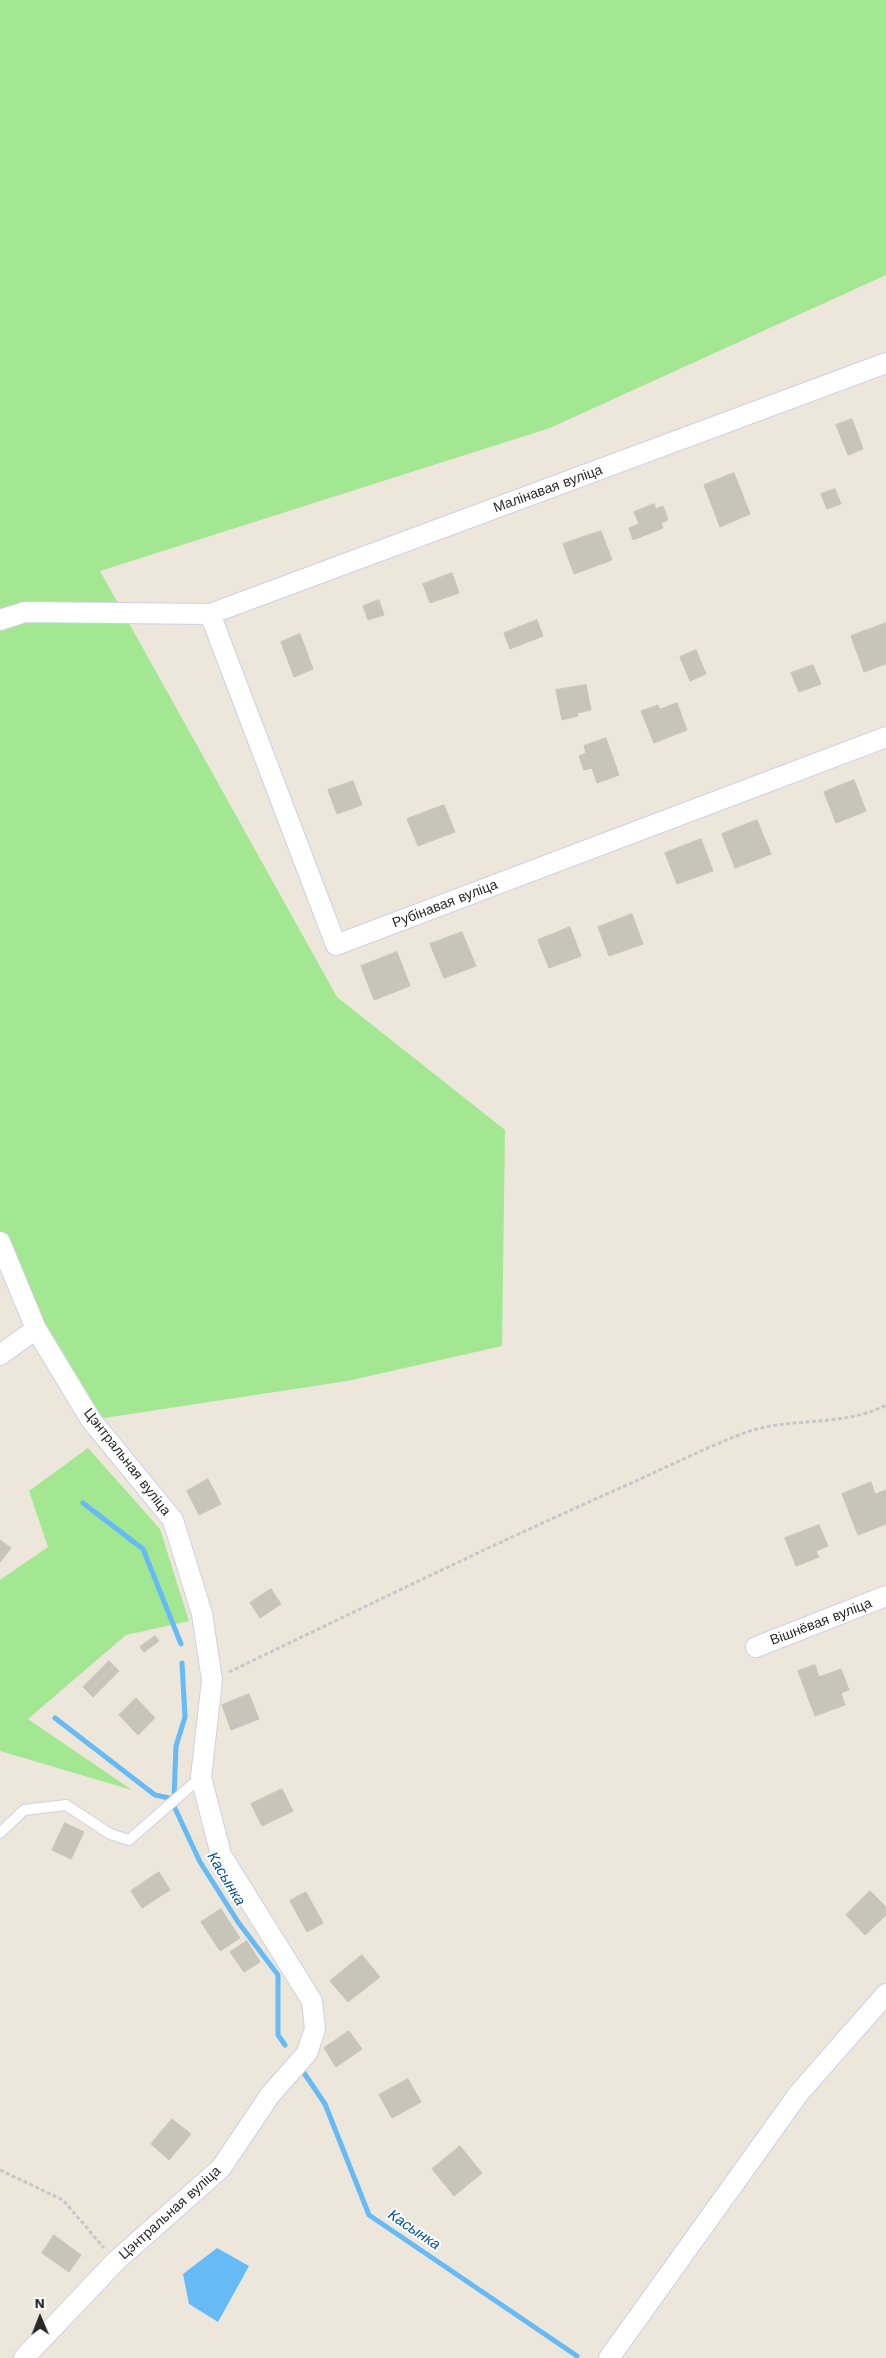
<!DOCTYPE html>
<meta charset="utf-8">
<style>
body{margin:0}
#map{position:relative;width:886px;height:2358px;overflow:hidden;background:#ece7da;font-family:"Work Sans",sans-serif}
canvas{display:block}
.north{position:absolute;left:15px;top:2293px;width:50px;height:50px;-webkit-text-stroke:4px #fff;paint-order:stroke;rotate:359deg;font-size:14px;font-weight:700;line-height:20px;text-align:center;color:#292929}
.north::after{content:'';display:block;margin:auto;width:18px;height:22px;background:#292929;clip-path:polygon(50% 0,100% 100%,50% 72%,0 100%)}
</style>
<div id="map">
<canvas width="886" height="2358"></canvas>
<div class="north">N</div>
</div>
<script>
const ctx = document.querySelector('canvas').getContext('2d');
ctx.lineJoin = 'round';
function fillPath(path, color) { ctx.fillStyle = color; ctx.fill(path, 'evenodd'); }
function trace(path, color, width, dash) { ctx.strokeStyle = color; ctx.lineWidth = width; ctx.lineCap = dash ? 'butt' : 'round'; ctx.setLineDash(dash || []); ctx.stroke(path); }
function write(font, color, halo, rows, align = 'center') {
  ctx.font = font + ' "Work Sans",sans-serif'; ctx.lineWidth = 4; ctx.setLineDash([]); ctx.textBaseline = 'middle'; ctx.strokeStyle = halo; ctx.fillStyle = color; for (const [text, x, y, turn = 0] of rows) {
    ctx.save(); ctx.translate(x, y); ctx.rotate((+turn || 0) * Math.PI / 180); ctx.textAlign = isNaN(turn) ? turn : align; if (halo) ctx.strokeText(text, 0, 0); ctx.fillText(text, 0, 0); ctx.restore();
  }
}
const green = new Path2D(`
 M0,0h886v275l-336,153 -450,143 237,426 168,133 -3,216 -155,35 -256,39 -91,-178z
 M88,1448l72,81 29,92 -63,14 -98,84 104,71 -132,-39v-171l48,-33 -19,-56z`);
const water = new Path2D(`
 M217,2248l32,18 -31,56 -29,-18 -6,-30z`);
const stream = new Path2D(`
 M83,1503l60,46 38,95
 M55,1718l100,77 19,4 2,-53 9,-29 -3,-54
 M173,1804l27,58 38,60 40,53v60l7,10
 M302,2070l23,34 44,111 208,141`);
const building = new Path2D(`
 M852,419l11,30 -15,6 -12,-30z
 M734,473l16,41 -30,13 -16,-42z
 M835,489l6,15 -14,5 -6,-15z
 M654,504l2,5 7,-3 5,14 -7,3 2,5 -30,12 -4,-12 10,-4 -5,-12z
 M601,531l11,29 -38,14 -11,-30z
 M452,573l7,20 -29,10 -7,-19z
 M379,600l5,15 -16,5 -5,-14z
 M537,620l6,16 -33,13 -6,-16z
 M886,623v41l-22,8 -13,-36z
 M300,634l13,35 -19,8 -13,-35z
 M696,650l10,24 -16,7 -10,-24z
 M813,665l8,19 -22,8 -8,-19z
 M586,685l5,25 -14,3 1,3 -16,4 -6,-30z
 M677,703l10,27 -33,13 -13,-32 17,-6 2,4z
 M606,738l13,37 -22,8 -5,-15 -8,2 -5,-14 7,-3 -2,-7z
 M854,780l12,31 -30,12 -12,-31z
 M353,781l9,24 -25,9 -9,-24z
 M444,805l11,27 -37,14 -11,-27z
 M757,820l14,34 -36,14 -13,-34z
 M701,839l12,32 -36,13 -12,-31z
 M632,914l11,30 -34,12 -11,-29z
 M570,927l11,29 -32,12 -11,-28z
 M462,932l14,34 -32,12 -14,-34z
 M397,952l13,34 -36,14 -13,-34z
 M208,1479l13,25 -22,11 -12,-24z
 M871,1482l4,12 11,-4v34l-28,11 -16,-41z
 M819,1525l9,21 -12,5 3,6 -23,9 -11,-28z
 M0,1540l11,8 -11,14z
 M271,1589l10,15 -21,14 -10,-15z
 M155,1636l4,5 -15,11 -4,-5z
 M109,1661l10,10 -26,26 -10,-10z
 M815,1665l4,12 22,-8 8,21 -8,3 4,12 -30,11 -17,-45z
 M249,1694l10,25 -28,11 -9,-25z
 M136,1698l19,20 -17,17 -19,-20z
 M282,1789l11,22 -31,15 -11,-22z
 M65,1823l19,9 -13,27 -19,-9z
 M159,1872l11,18 -28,18 -11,-17z
 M870,1891l16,16v8l-21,20 -19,-20z
 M306,1892l17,31 -16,9 -17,-31z
 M221,1909l19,29 -20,13 -19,-29z
 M247,1941l13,21 -16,10 -14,-20z
 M362,1955l18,22 -32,25 -18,-21z
 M349,2031l13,18 -26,18 -12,-19z
 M408,2079l13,23 -29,16 -13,-23z
 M172,2119l19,15 -22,26 -18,-16z
 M460,2146l22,27 -28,23 -22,-27z
 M54,2235l27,20 -12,17 -27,-19z`);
const path = new Path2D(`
 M229,1672c129,-62 258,-125 389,-183 41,-18 80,-38 121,-54 48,-20 101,-6 147,-30
 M0,2170l63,30 41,48`);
const lane = new Path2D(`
 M0,1833l24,-23 42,-5 44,29 19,6 72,-63`);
const street = new Path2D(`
 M210,614l126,331 550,-208
 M0,620l25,-8 185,2 676,-251
 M0,1242l36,87 55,91 82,100 29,94 10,66 -11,97 20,78 91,146 3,28 -8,24 -37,42 -49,73 -105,93 -92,97
 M0,1355l36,-26
 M756,1647l130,-51
 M609,2358l190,-265 87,-99`);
const streetNames = [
 ["Малінавая вуліца",548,489,-20],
 ["Рубінавая вуліца",445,904,-21],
 ["Цэнтральная вуліца",127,1462,52],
 ["Вішнёвая вуліца",821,1622,-21],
 ["Цэнтральная вуліца",170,2213,-42]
];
const waterNames = [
 ["Касынка",226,1879,59],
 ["Касынка",414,2230,34]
];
fillPath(green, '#a3e793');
fillPath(water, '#66baf5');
trace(stream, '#66baf5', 5);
fillPath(building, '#c7c5b9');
trace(building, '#c8c4b4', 1);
trace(lane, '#cfd0e3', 12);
trace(street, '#cfd0e3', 22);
trace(path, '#c7c7c7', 3, [4, 2.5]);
trace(lane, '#fff', 10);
trace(street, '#fff', 20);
write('14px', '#292929', '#fff', streetNames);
write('italic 15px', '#0554a1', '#fff', waterNames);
</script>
